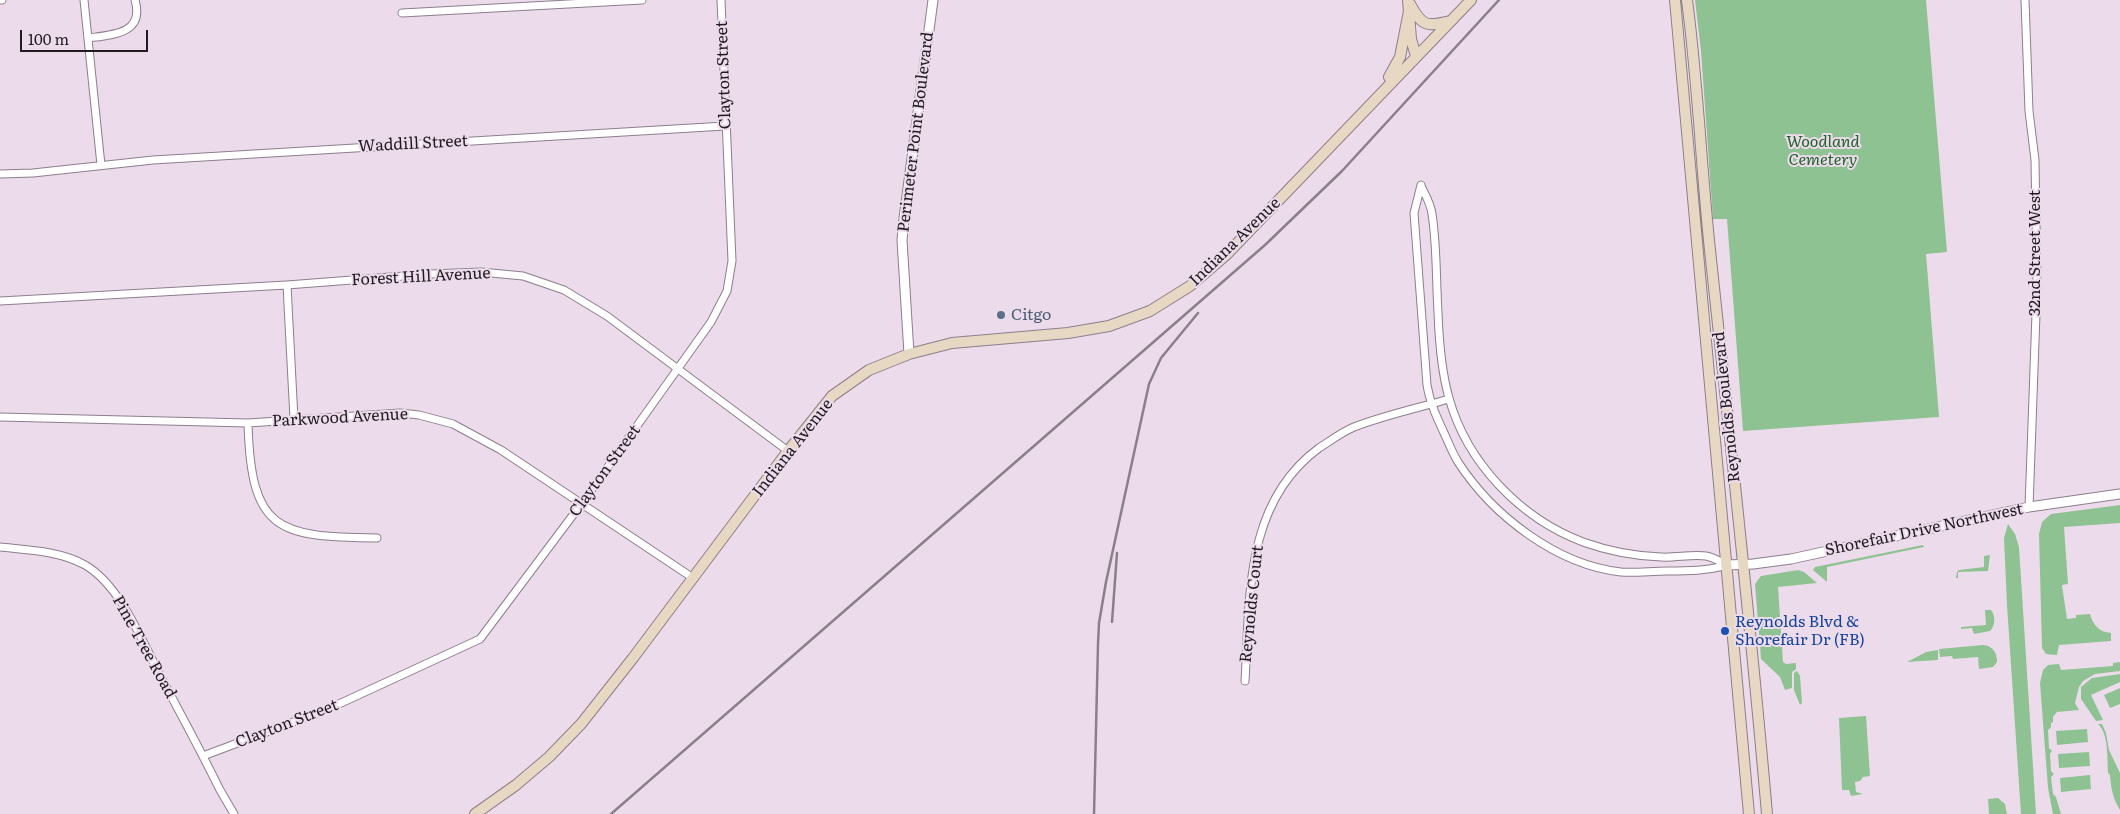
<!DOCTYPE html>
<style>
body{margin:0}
#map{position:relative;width:2120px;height:814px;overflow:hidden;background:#ecdceb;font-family:Literata,serif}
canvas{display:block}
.scale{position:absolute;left:20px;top:30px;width:128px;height:22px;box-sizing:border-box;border:2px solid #211b21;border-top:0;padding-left:6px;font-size:15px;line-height:18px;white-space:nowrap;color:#211b21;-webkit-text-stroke:4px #ecdceb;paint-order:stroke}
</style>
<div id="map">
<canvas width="2120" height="814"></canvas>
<div class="scale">100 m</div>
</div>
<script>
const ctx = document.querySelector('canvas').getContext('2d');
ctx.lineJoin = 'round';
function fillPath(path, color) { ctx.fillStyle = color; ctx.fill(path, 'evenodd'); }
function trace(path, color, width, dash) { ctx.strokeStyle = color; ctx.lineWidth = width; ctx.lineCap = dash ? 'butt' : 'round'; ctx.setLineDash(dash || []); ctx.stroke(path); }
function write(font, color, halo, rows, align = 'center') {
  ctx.font = font + ' Literata,serif'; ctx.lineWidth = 4; ctx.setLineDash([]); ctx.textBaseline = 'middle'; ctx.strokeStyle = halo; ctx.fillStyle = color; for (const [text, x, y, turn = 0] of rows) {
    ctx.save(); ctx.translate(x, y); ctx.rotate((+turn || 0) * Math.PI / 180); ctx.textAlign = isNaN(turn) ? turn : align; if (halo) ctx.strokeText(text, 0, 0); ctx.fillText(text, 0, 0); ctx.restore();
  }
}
const green = new Path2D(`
 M1695,0h231l21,252 -21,2 13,163 -196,14 -16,-212h-14l-12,-168z
 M2120,505v18l-56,4 4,57 -6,1 5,34 9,-1v-3l14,-1c3,11 9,18 21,19v8l-52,4 -2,10 -11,-1 -4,-6 -3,-114 3,-12 9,-8z
 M2008,524l7,10 4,13 17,267h-15l-14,-209 -3,-67z
 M1923,545l1,2 -97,20v15l-14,-12 2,-3z
 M1990,555l-2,16 -30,1v6h-2l1,-6 2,-2 25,-3v-11z
 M1798,570l6,2 13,11 -39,4 5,75 3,2 10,-1v6l-4,3v16l-7,2 -5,-13 -19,-18 -6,-75 6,-8z
 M1985,610h6c5,6 4,16 -1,21l-16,3 -2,-6 -11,1v-2l25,-2z
 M1983,645c10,1 14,7 14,17l-4,5 -14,2 -1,-12 -25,2 -1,-3 -12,1 -1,-8z
 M1938,650v10l-31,2 19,-10z
 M2120,662v9l-25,3 -12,7 -4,6 -4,16 4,7 -22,2 -4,5v5l-2,1v4l-3,3 1,18 3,3 -2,3 1,17 3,3 -3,3 2,17 3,3 5,17h-8l-5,-26 -8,-105 3,-13 5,-5 11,-1 2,6 52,-4v-3z
 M1797,671l3,5 2,27 -2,2 -6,-15v-17z
 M2120,674v8l-29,13 12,25 -7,1 -15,-22v-12l11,-9z
 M2120,688v16l-10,4 -6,-13z
 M1866,716l4,60 -7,1 -3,4 -5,1 1,10 7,2 -12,2 -2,-6h-7l-3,-72z
 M2098,724h4l4,9 3,17 11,23v37c-7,-11 -9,-22 -10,-35l-2,-2c-1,-14 1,-39 -10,-49z
 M2087,729l1,13 -31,3 -1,-14z
 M2089,752l1,14 -31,2 -1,-14z
 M2090,775l1,14 -30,3 -1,-14z
 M1998,798l7,6 2,10h-18l-1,-15z`);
const minor = new Path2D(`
 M0,0h2
 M84,0l17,165
 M2025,0l4,111 6,49 2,126 -8,221
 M402,13l240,-13
 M88,38c24,-3 57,-4 47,-38
 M0,174l33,-1 120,-13 572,-34
 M1421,185l-7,28 13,172c3,18 10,33 18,50 4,9 8,19 13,27 35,54 99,103 163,110 15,1 31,-1 46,-1 21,0 40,0 60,-6
 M1421,186c4,8 10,18 11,28 5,32 4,66 6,98 1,29 3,58 11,86 18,65 71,120 134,144 25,9 51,14 78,15 15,1 30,-3 45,-1 7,1 15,6 21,9
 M287,285l7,134
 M0,301l287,-16 143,-11 51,-2 42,4 41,14 43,26 181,135
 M0,417l248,6 152,-10 19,2 34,9 48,26 192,128
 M248,423c3,108 29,114 129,115
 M0,547c28,3 60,4 85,18 35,20 57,76 75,110 20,38 41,76 60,115l14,24
 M1245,681c5,-83 -1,-178 74,-233 11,-7 23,-16 35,-21 31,-12 64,-19 95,-28
 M203,756l125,-47 152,-70 102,-136 129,-181 16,-31 5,-30 -11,-261`);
const tertiary = new Path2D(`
 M909,354l-7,-114 2,-22 29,-218
 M1727,565l26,-1 38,-5 238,-52 91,-13`);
const secondary = new Path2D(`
 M1408,0l3,39 5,17
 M1675,0l74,814
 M1687,0c11,83 14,166 23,250 20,188 41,376 57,564
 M1410,4c12,22 16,23 40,17
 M1389,77l11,-20 9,-46
 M475,814l41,-29 33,-28 32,-33 52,-66 155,-207 44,-55 37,-26 40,-16 43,-11 116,-10 41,-7 41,-15 40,-25 36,-31 245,-255`);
const rail = new Path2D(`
 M1112,622l5,-69
 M611,814l654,-569 77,-74 157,-171
 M1094,814l4,-170 1,-21 7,-41 43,-198 12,-26 37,-45`);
const markers = [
 [1001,315,5,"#5c6f8a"],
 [1725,631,5,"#1a4fb4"]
];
const streetNames = [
 ["Clayton Street",724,75,-92],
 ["Perimeter Point Boulevard",916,132,-83],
 ["Waddill Street",413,144,-3],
 ["Indiana Avenue",1235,242,-44],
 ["32nd Street West",2035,253,-90],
 ["Forest Hill Avenue",421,277,-3],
 ["Reynolds Boulevard",1727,407,-96],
 ["Parkwood Avenue",340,418,-3],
 ["Indiana Avenue",793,448,-52],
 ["Clayton Street",605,471,-54],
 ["Shorefair Drive Northwest",1924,530,-12],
 ["Reynolds Court",1252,604,-84],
 ["Pine Tree Road",144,647,61],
 ["Clayton Street",287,724,-21]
];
const parkNames = [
 ["Woodland",1823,142],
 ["Cemetery",1823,160]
];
const serviceNames = [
 ["Citgo",1011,315]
];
const transitNames = [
 ["Reynolds Blvd &",1735,622],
 ["Shorefair Dr (FB)",1735,640]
];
fillPath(green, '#8fc292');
trace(minor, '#8d7e8c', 9);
trace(tertiary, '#8d7e8c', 11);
trace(secondary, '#8d7e8c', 12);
trace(minor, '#fff', 7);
trace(tertiary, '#fff', 9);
trace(secondary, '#e6d8c2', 10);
trace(rail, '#8b808a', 2.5);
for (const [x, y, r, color] of markers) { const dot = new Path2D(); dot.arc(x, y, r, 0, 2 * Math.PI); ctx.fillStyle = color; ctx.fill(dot); trace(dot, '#ecdceb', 2); }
write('16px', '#211b21', '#ecdceb', streetNames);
write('italic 16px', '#20602a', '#ecdceb', parkNames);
write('16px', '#4e5e75', '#ecdceb', serviceNames, 'left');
write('16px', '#164399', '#ecdceb', transitNames, 'left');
</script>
